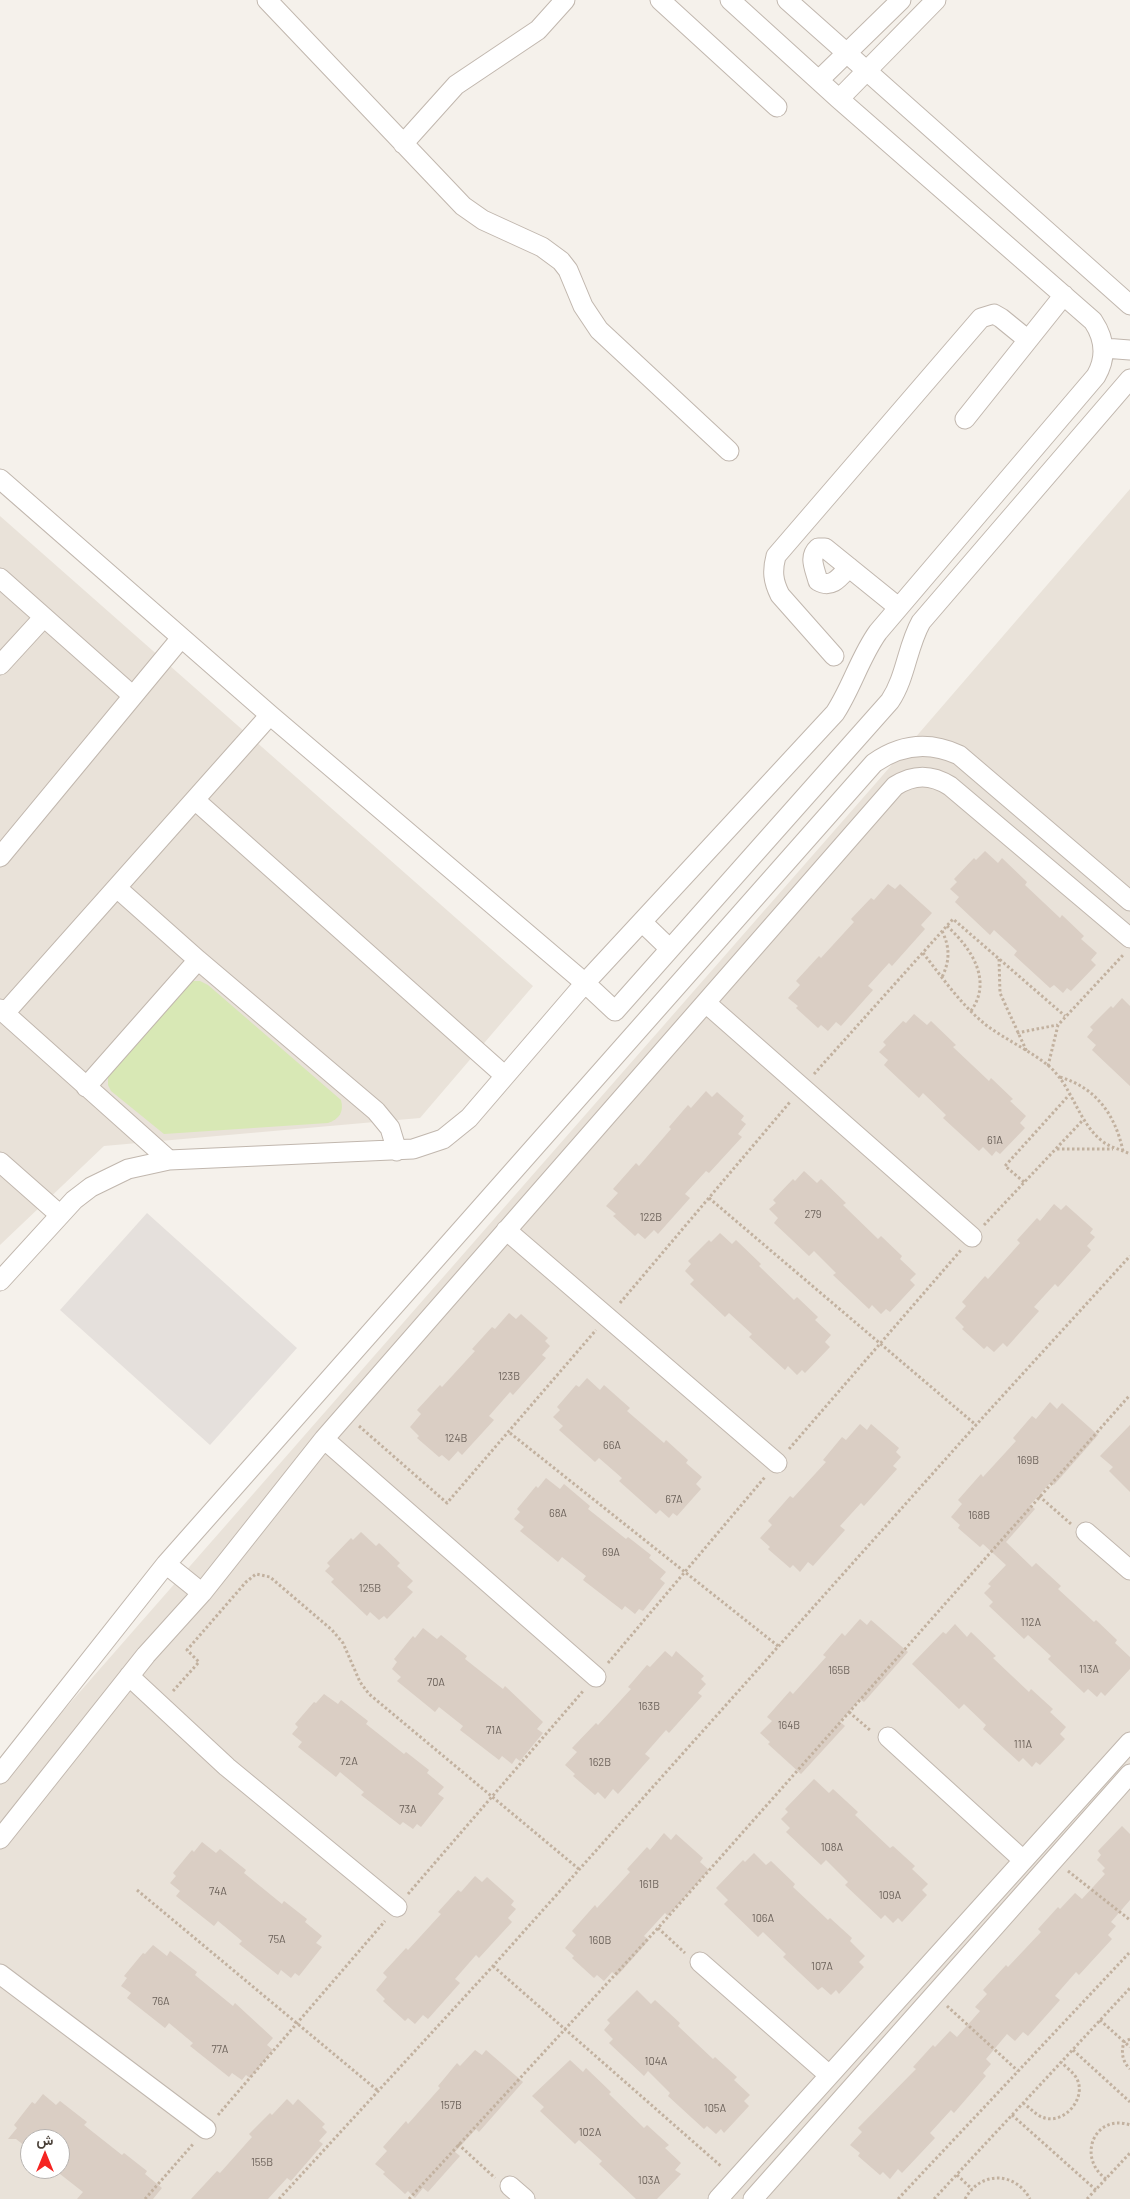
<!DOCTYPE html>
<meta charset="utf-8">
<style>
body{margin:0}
#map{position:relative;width:1130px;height:2199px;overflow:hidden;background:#f5f1eb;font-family:Barlow,Vazirmatn,sans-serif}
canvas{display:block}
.north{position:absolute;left:20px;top:2129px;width:50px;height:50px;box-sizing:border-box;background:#fff;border:1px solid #b7b3b0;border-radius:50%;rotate:0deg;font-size:14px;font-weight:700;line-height:20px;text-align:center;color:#4a4139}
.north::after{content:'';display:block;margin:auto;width:18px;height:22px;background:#f52522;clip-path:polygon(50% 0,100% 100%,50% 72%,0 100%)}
</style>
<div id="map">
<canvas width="1130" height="2199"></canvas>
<div class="north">ش</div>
</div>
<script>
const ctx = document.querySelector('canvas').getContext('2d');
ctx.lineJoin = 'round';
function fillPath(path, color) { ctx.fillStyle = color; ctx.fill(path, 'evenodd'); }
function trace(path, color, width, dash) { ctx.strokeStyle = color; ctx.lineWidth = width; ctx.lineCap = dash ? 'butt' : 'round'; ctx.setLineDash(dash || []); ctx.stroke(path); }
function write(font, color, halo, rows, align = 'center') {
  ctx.font = font + ' Barlow,sans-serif'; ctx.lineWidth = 4; ctx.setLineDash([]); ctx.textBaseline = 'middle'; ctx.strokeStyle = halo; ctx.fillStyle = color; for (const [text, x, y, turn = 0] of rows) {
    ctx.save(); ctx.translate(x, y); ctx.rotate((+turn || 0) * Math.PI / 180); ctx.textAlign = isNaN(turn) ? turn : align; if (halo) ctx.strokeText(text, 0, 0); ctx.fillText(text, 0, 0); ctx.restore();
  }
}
const residential = new Path2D(`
 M1130,489v1710h-1130v-416l876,-1000zM30,2139h30v30h-30z
 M0,516l533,470 -113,132 -316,28 -104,99z`);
const industrial = new Path2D(`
 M147,1213l150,135 -87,97 -150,-135z`);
const green = new Path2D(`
 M192,981h8l8,4 133,115c3,11 -1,19 -13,23l-164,11 -53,-43 -3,-6v-11l79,-90z`);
const building = new Path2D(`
 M985,851l13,12 4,-5 25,24 -2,3 35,33 2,-3 22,21 -3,3 16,14 -6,7 5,5 -25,26 -4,-3 -4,5 -9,-8 -4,3 -36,-33 3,-4 -23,-21 -4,5 -35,-33 4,-5 -9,-8 7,-7 -3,-3 20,-21 2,2z
 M888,884l7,5 5,-5 32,29 -11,12 4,4 -33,37 -3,-3 -21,23 5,4 -32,36 -5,-4 -8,9 -7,-6 -3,3 -22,-20 2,-2 -10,-8 12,-13 -4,-4 23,-25 2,2 33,-36 -3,-3 20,-21 3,2z
 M1122,998l8,8v80l-38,-36 4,-5 -9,-8 6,-7 -3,-3 21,-21 2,2z
 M914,1014l13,11 4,-4 25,24 -3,2 36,34 2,-3 22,21 -3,2 16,15 -6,7 5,5 -25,26 -4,-3 -4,5 -9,-9 -4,4 -36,-33 3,-3 -23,-22 -4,5 -35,-33 4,-5 -9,-8 7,-7 -3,-3 20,-21 3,2z
 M706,1091l6,6 5,-5 27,24 -3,4 5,4 -8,10 4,3 -33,36 -3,-2 -21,23 5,4 -32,36 -4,-4 -9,9 -7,-6 -3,3 -22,-20 3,-2 -10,-8 12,-13 -5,-4 23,-26 3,3 32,-37 -2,-2 19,-22 3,3z
 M804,1171l13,12 4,-4 25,24 -3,2 35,34 3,-3 21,20 -2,3 16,15 -6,6 5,5 -25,27 -4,-3 -5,5 -9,-9 -3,4 -36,-34 3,-2 -22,-22 -5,5 -35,-33 4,-5 -9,-9 7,-6 -3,-3 20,-21 2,2z
 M1054,1204l7,6 5,-5 27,24 -3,4 5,4 -8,9 4,4 -33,37 -3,-3 -21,23 5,4 -32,36 -4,-4 -9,9 -7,-6 -3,3 -22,-20 2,-2 -9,-9 11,-12 -4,-4 23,-26 3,3 32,-36 -3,-3 20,-22 3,3z
 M720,1233l12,11 4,-4 25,24 -2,2 35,34 3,-3 21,20 -3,3 16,15 -6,7 5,5 -25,26 -3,-3 -5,5 -9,-9 -3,4 -36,-33 3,-3 -23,-21 -4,4 -35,-33 4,-4 -9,-9 6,-7 -3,-3 21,-21 2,2z
 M509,1313l7,6 5,-5 27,24 -3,3 5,5 -8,9 4,3 -33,37 -3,-3 -21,24 5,4 -32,35 -4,-4 -9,10 -7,-6 -3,2 -22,-19 2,-2 -9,-9 11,-13 -4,-4 23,-25 2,2 33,-36 -3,-2 20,-22 3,2z
 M587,1378l13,12 4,-5 26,23 -3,3 37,32 2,-3 22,20 -2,3 16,14 -6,7 5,5 -24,27 -4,-3 -4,5 -9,-8 -4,4 -37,-33 3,-3 -23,-20 -4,4 -36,-32 4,-4 -10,-9 7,-7 -3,-3 19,-22 3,2z
 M1050,1402l7,7 5,-6 36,32 -44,50 -3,-3 -21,23 5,4 -29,33 26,25 4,-4 25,23 -3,3 36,33 2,-2 21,20 -2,3 15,14v12l-25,27 -4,-4 -4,5 -9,-8 -4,4 -36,-34 3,-3 -23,-21 -4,4 -35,-33 4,-4 -9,-9 7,-7 -3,-2 18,-19 -23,-21 -3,3 -22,-19 2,-3 -9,-8 11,-13 -4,-4 23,-26 2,3 33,-36 -3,-3 19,-22 4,3z
 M860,1424l7,6 4,-6 28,24 -3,4 5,5 -8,9 4,3 -33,37 -3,-3 -21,23 5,4 -32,36 -5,-4 -8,10 -7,-7 -3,3 -22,-19 2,-2 -10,-9 12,-13 -4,-4 22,-25 3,2 33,-36 -3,-2 19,-23 4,3z
 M1130,1425v67l-21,-21 4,-4 -13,-11z
 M546,1478l14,11 4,-5 26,22 -2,3 38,30 2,-2 23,18 -2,3 17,14 -6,7 5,4 -22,28 -4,-2 -4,5 -10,-8 -3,4 -39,-30 3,-4 -24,-19 -4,5 -38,-31 4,-4 -10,-8 6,-7 -3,-3 19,-23 2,2z
 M361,1532l15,14 3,-3 21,20 -3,3 16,15 -6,6 6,5 -26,27 -3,-3 -5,4 -9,-8 -3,4 -36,-34 3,-3 -9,-8 5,-5 -3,-3 24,-25 2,2z
 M860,1619l7,6 4,-5 37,32 -44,50 -4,-3 -20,23 5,4 -44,48 -33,-30 2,-2 -10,-9 12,-12 -5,-4 23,-26 3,3 33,-37 -3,-2 19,-22 3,3z
 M955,1624l12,13 4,-5 25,24 -3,2 36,34 2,-3 22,20 -3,3 16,15 -6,7 5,5 -25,26 -4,-3 -4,5 -9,-9 -4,4 -36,-33 3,-4 -22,-21 -5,5 -47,-45 31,-32 3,2z
 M423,1628l14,11 4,-4 26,21 -2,3 38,30 2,-3 38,36 -6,7 6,4 -23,28 -4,-3 -4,6 -10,-8 -3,4 -39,-30 3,-4 -24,-19 -4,5 -38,-31 4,-4 -9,-8 5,-7 -3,-3 19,-23 2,2z
 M665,1651l7,6 4,-6 28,25 -3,3 5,5 -8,9 4,3 -33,37 -3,-3 -21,24 5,4 -32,36 -5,-5 -8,10 -7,-7 -3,3 -22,-19 2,-2 -10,-9 12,-13 -5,-4 24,-25 2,2 33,-36 -3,-2 19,-22 3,2z
 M324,1694l14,10 3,-4 27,21 -2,3 38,30 2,-2 23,18 -2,3 17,14 -6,7 6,4 -23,29 -4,-3 -4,5 -10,-7 -3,3 -39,-30 3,-3 -24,-20 -4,5 -38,-30 4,-5 -10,-8 6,-7 -3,-3 19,-22 2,1z
 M814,1779l15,14 4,-4 25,23 -3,3 35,33 3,-2 22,20 -3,3 16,15 -6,6 5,5 -25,27 -4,-4 -5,5 -8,-8 -4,4 -36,-34 3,-3 -22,-22 -5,5 -35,-33 4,-4 -9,-9 7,-7 -3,-3z
 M1122,1826l8,8v66l-19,22 5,4 -8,9 4,4 -33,36 -3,-3 -21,24 5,4 -32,36 -5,-4 -8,9 -8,-7 -21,25 5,5 -8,9 3,3 -32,37 -3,-3 -21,23 5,5 -33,35 -4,-4 -8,10 -7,-7 -3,3 -22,-19 2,-3 -10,-8 12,-13 -4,-4 58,-59 -3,-2 20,-22 2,2 15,-16 7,6 23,-26 -5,-4 12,-13 -4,-4 23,-25 2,2 33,-35 -3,-3 20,-22 2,2 15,-16 7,6 23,-25 -3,-3 3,-3 -8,-8 4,-5 -3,-4z
 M664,1833l7,7 5,-6 27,24 -3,4 9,8 -41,46 -3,-3 -21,23 5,4 -32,36 -5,-4 -8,9 -7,-6 -3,3 -22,-20 2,-2 -9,-8 11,-13 -4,-4 23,-26 2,3 23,-25 10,-11 -3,-3 20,-22 3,3z
 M202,1842l14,11 4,-4 26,21 -2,3 38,31 2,-3 23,18 -2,3 17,14 -6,7 6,4 -23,29 -4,-3 -4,5 -10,-8 -3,5 -39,-31 3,-3 -24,-20 -4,5 -38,-30 4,-5 -10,-8 6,-7 -3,-3 19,-23 2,2z
 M754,1853l12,12 5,-4 24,23 -2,3 35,33 2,-2 22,20 -2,3 15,15 -6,6 5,5 -25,27 -3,-4 -5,5 -9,-8 -4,3 -35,-33 3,-3 -23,-22 -5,5 -34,-33 4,-4 -12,-12 27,-28 2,2z
 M475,1876l7,6 5,-5 27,24 -3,4 5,4 -8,9 4,4 -33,36 -3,-3 -21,24 5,4 -32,36 -5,-4 -8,9 -7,-6 -3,3 -22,-20 2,-2 -9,-9 11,-13 -4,-4 23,-25 2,2 33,-36 -3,-2 20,-22 3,2z
 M153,1945l14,11 3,-5 27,21 -2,3 38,31 2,-3 38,35 -6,7 6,5 -23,28 -4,-3 -4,5 -10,-7 -3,4 -39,-31 3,-3 -24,-20 -4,5 -38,-30 4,-5 -10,-7 6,-8 -3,-2 19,-23 2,1z
 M637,1990l14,14 4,-4 25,23 -2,3 35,33 2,-2 22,20 -3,3 16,15 -6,6 5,5 -25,27 -3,-4 -5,5 -9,-8 -3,3 -36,-33 2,-3 -22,-22 -4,5 -35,-33 4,-4 -9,-9 6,-7 -3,-3z
 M475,2050l7,5 4,-5 37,32 -44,50 -3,-3 -21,23 5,4 -32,36 -5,-4 -8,10 -7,-7 -3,3 -22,-20 2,-2 -10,-8 12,-13 -4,-4 23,-26 2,3 32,-36 -2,-2 19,-23 3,3z
 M570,2060l13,12 3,-4 25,24 -2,2 35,34 3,-3 22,20 -4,3 16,15 -6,7 6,4 -24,25h-21l-37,-35 3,-3 -23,-21 -4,4 -35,-33 4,-4 -12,-11z
 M43,2094l13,11 4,-4 27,21 -3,3 38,30 2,-2 23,18 -2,3 17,14 -9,11h-76l6,-7 -23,-18v-35h-30v11l-14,-11h-8l9,-11 -3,-3 18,-23 3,2z
 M287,2099l6,6 5,-6 27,25 -3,3 5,5 -8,9 4,3 -32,37 -4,-3 -19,21h-77l26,-28 3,2 32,-36 -3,-3 21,-21 2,2z`);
const path = new Path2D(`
 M947,926c24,22 46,54 24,85
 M942,931c8,16 8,30 0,46
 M923,953c19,24 38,52 63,72 20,15 45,26 64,42 23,21 28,55 52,74 9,7 18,8 28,13
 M999,959l1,34 27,59
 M1017,1033l40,-8
 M1048,1066l10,-41 66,-71
 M814,1074l139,-155 112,97
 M1060,1077c36,11 55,37 63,74
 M1057,1149h56
 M1024,1182l-19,-16 65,-72
 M709,1198l267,227
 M984,1225l99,-105
 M620,1303l170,-201
 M359,1426l88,77 149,-173
 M510,1433l268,213
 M789,1449l172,-199
 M1039,1496l32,28
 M608,1663l157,-186
 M173,1691l26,-29 -12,-12 59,-68 10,-8 14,3 62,53 11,13 17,39 9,12 211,176
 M849,1712l22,19
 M1068,1871l62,49
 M137,1890l240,200
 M408,1894l176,-204
 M658,1928l27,25
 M493,1966l229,201
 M947,2006l71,65
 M1100,2020l30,27
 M1130,2039l-6,3c-3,10 -2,19 6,27
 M1073,2050l57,52
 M1023,2103c6,4 13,12 19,14 21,9 45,-18 35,-38 -3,-6 -11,-12 -16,-17
 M218,2115l167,-194
 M1012,2115l84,75
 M458,2144l37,34
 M957,2175l15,14
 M1106,2179c-30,-22 -11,-66 24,-54
 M145,2199l49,-56
 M279,2199l214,-233 483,-541 154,-169
 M409,2199l249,-271 472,-533
 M898,2199l232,-247
 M934,2199l196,-211
 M965,2199c15,-28 50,-28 65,0
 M1087,2199l43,-46`);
const minor = new Path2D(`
 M267,0l196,206 20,14 59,27 19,14 7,9 15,36 16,24 130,121
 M660,0l117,107
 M787,0l343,305
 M819,80l82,-80
 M839,99l97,-99
 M403,144l53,-59 82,-55 27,-30
 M1104,348l26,2
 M965,419l99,-124
 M0,479l270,236 315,268 30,28 275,-310c16,-24 17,-54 31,-79l209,-243
 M849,567c-9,10 -17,22 -31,14 -3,-12 -10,-24 0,-33h7l73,59
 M0,578l133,118
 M834,656l-54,-61c-7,-14 -8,-24 -4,-39l205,-238 13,-4 7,4 27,22
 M0,665l44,-48
 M195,800l309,275
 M0,857l181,-219
 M117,888l81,72 178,151 14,17 7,23
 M642,922l28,27
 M706,1003l266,234
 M0,1009l169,151
 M5,1013l265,-298
 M86,1087l112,-127
 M0,1162l59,52
 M506,1230l271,233
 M0,1281l74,-81 17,-13 37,-18 41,-9 244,-11 30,-10 26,-21 116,-135 250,-270c17,-26 25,-56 43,-81l218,-256c11,-19 9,-37 -3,-55l-254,-222 -109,-99
 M324,1439l272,238
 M1086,1532l44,38
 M166,1564l36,29
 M129,1676l98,91 170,140
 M888,1737l135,123
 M0,1774l166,-210 708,-801c27,-19 55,-22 85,-8l171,146
 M0,1839l146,-184 56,-62 122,-154 571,-653c19,-12 36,-12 55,0l180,152
 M700,1962l129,113
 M0,1974l206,155
 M510,2186l15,13
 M718,2199l412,-457
 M753,2199l377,-425`);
const numberNames = [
 ["61A",995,1140],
 ["279",813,1214],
 ["122B",651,1217],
 ["123B",509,1376],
 ["124B",456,1438],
 ["66A",612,1445],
 ["169B",1028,1460],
 ["67A",674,1499],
 ["68A",558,1513],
 ["168B",979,1515],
 ["69A",611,1552],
 ["125B",370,1588],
 ["112A",1031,1622],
 ["113A",1089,1669],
 ["165B",839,1670],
 ["70A",436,1682],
 ["163B",649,1706],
 ["164B",789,1725],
 ["71A",494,1730],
 ["111A",1023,1744],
 ["72A",349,1761],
 ["162B",600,1762],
 ["73A",408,1809],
 ["108A",832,1847],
 ["161B",649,1884],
 ["74A",218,1891],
 ["109A",890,1895],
 ["106A",763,1918],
 ["75A",277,1939],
 ["160B",600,1940],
 ["107A",822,1966],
 ["76A",161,2001],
 ["77A",220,2049],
 ["104A",656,2061],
 ["157B",451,2105],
 ["105A",715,2108],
 ["102A",590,2132],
 ["155B",262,2162],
 ["103A",649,2180]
];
fillPath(residential, '#e9e2d9');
fillPath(industrial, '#e5e0dc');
fillPath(green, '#d8e8b5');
fillPath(building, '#dacec4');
trace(minor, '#c1b7ae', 21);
trace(path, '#c2b19f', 3, [2.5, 2.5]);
trace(minor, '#fff', 19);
write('11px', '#6e645c', null, numberNames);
</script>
